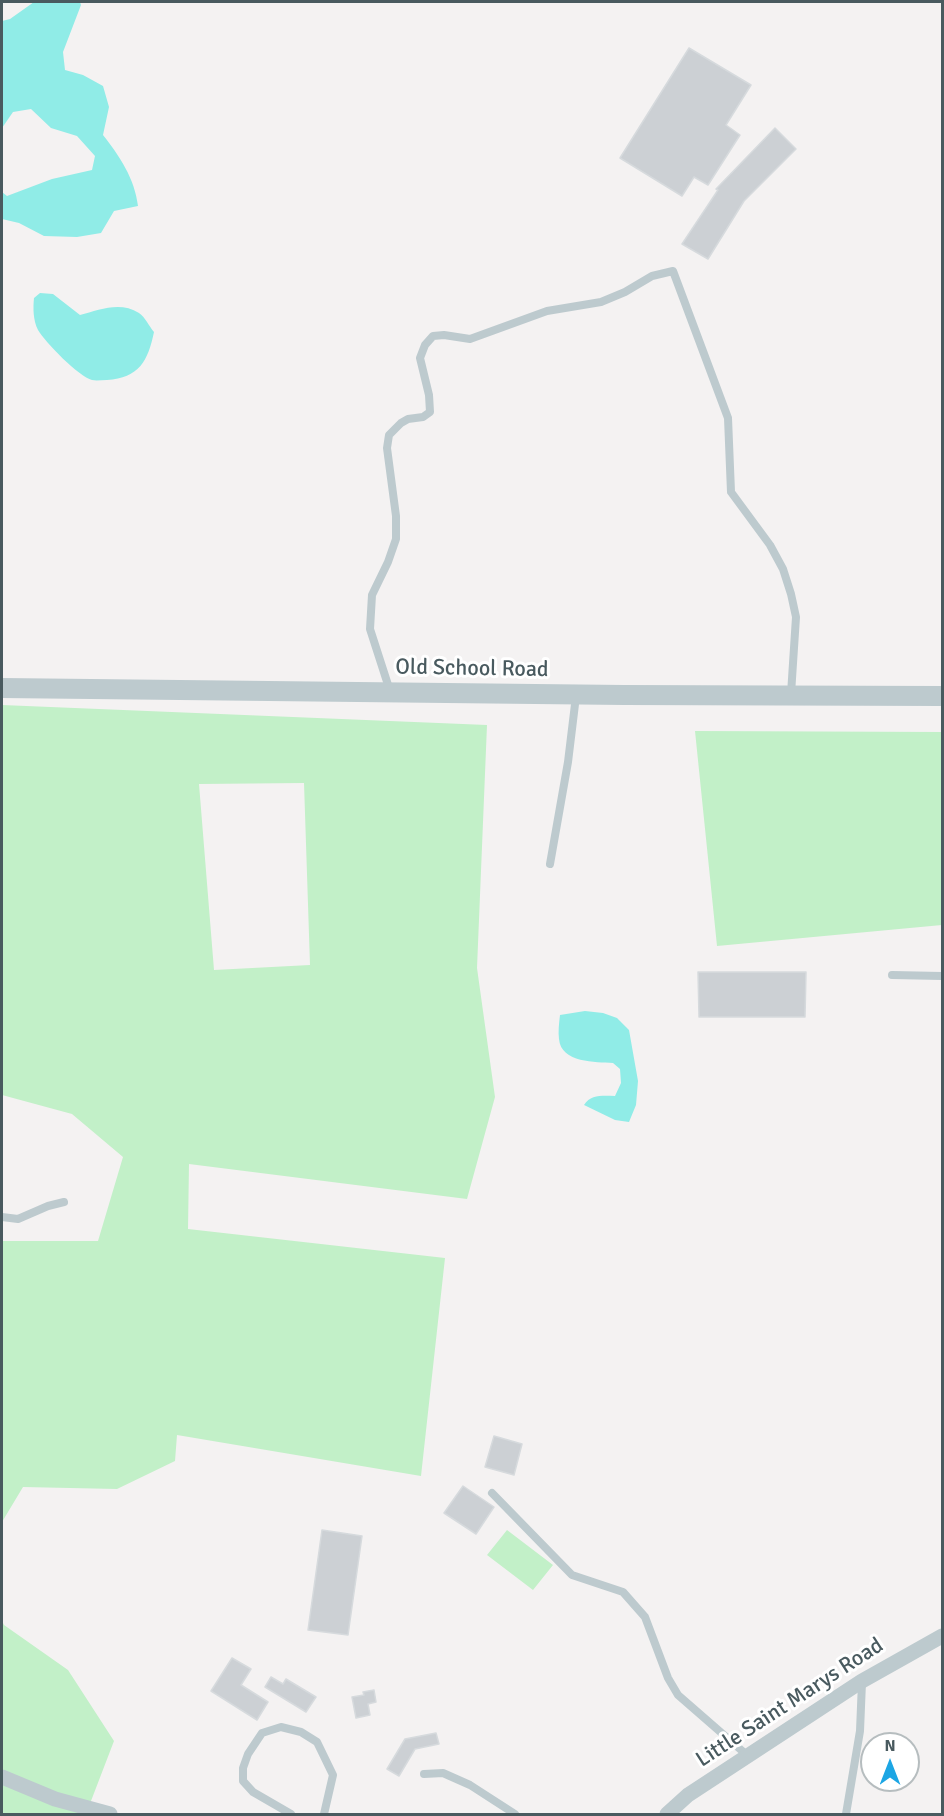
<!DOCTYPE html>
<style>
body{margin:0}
#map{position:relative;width:944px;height:1816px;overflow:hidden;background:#f4f2f2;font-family:Signika,sans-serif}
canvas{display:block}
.frame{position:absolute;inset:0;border:3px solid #495a5f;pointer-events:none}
.north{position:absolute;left:860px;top:1732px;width:60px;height:60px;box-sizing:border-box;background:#fff;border:2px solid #b6bdbf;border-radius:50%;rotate:0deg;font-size:16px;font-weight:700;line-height:24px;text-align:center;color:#495a5f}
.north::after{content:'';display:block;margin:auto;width:21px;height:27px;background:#1ca6e4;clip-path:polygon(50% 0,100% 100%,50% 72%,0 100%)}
</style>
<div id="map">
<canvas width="944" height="1816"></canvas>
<div class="frame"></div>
<div class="north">N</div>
</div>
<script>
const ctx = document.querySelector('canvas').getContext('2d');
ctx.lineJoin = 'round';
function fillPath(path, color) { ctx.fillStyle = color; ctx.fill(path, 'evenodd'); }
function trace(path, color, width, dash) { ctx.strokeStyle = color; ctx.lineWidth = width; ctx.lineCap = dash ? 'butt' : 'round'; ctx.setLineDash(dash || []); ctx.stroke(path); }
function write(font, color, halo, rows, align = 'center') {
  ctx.font = font + ' Signika,sans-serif'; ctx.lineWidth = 6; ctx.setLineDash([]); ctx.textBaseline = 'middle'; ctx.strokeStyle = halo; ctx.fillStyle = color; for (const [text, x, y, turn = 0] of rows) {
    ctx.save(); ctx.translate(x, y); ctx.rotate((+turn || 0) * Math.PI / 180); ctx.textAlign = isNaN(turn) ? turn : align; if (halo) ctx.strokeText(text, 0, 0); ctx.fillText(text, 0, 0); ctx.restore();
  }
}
const green = new Path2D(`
 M2,705l485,20 -10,243 18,129 -28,102 -278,-35 -1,65 257,29 -24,218 -244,-41 -2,26 -58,28 -94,-2 -21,35v-281h96l25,-84 -51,-43 -70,-19zM304,783l6,182 -96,5 -15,-186z
 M695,731l247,1v193l-225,21z
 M507,1530l46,35 -20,25 -46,-35z
 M2,1621l2,4 64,45 46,71 -28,73h-84z`);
const water = new Path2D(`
 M34,2h46l1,3 -18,47 2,18 18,5 20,11 6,21 -6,28c16,20 32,44 35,71l-24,5 -13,22 -24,4 -33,-1 -25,-13 -17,-4v-27l5,4 45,-17 40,-9 3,-14 -18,-20 -26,-8 -20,-19 -18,3 -11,16v-107l8,-2z
 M40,293l13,1 27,21c19,-5 40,-14 59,-2 6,4 10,13 15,19 -6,29 -15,46 -47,48 -5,0 -11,1 -15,0 -13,-3 -47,-38 -54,-50 -5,-10 -5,-22 -4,-32z
 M585,1011l18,2 14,5 12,12 9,51 -2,24 -7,17 -14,-2 -31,-15c7,-11 19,-9 31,-9l6,-13 -1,-14 -7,-6c-17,-1 -52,0 -54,-24 -1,-7 0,-16 1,-24z`);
const building = new Path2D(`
 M689,48l62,37 -25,40 14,10 -32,50 -14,-8 -12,19 -62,-38z
 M775,128l21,21 -52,52 -36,58 -26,-15 36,-54 -2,-1z
 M698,972h108l-1,45h-106z
 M494,1436l28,8 -8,31 -29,-8z
 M463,1486l31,21 -18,27 -32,-21z
 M322,1530l40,6 -14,99 -40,-5z
 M232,1658l19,11 -10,16 27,17 -11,18 -46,-29z
 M271,1677l12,7 3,-5 30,18 -10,15 -41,-25z
 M374,1690l2,12 -8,2 2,11 -14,3 -4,-21 12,-2 -1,-3z
 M436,1733l3,11 -24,5 -16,27 -12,-7 18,-30z`);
const service = new Path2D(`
 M390,691l-20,-62 2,-34 16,-33 8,-23v-23l-9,-68 2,-13 12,-12 7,-4 15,-2 7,-5 -1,-17 -9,-37 5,-13 8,-9 11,-1 26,4 77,-28 54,-9 24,-10 27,-16 21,-5 55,147 3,74 39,53 13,24 8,25 5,23 -5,77
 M550,864l18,-102 8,-66
 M892,975l50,1
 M2,1217l16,2 30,-13 16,-4
 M492,1493l80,82 51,17 22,25 23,61 10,17 70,61
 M424,1774l19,-1 27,12 45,29
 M291,1814l-38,-22 -10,-11v-13l5,-14 14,-21 19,-6 20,5 16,10 16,33 -9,39
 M846,1814l14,-83 2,-49`);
const minor = new Path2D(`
 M2,1777l53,22 55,15
 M667,1814l21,-19 174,-114 80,-45`);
const tertiary = new Path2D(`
 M2,688l622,7 318,1`);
const streetNames = [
 ["Old School Road",472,669,1],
 ["Little Saint Marys Road",790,1703,-33]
];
fillPath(green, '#c2f0c8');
fillPath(water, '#90ece7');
fillPath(building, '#ccd0d4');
trace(building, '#d6dadd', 1.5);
trace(service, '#bdcace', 8);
trace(minor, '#bdcace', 15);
trace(tertiary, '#bdcace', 20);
write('22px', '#495a5f', '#fff', streetNames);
</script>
